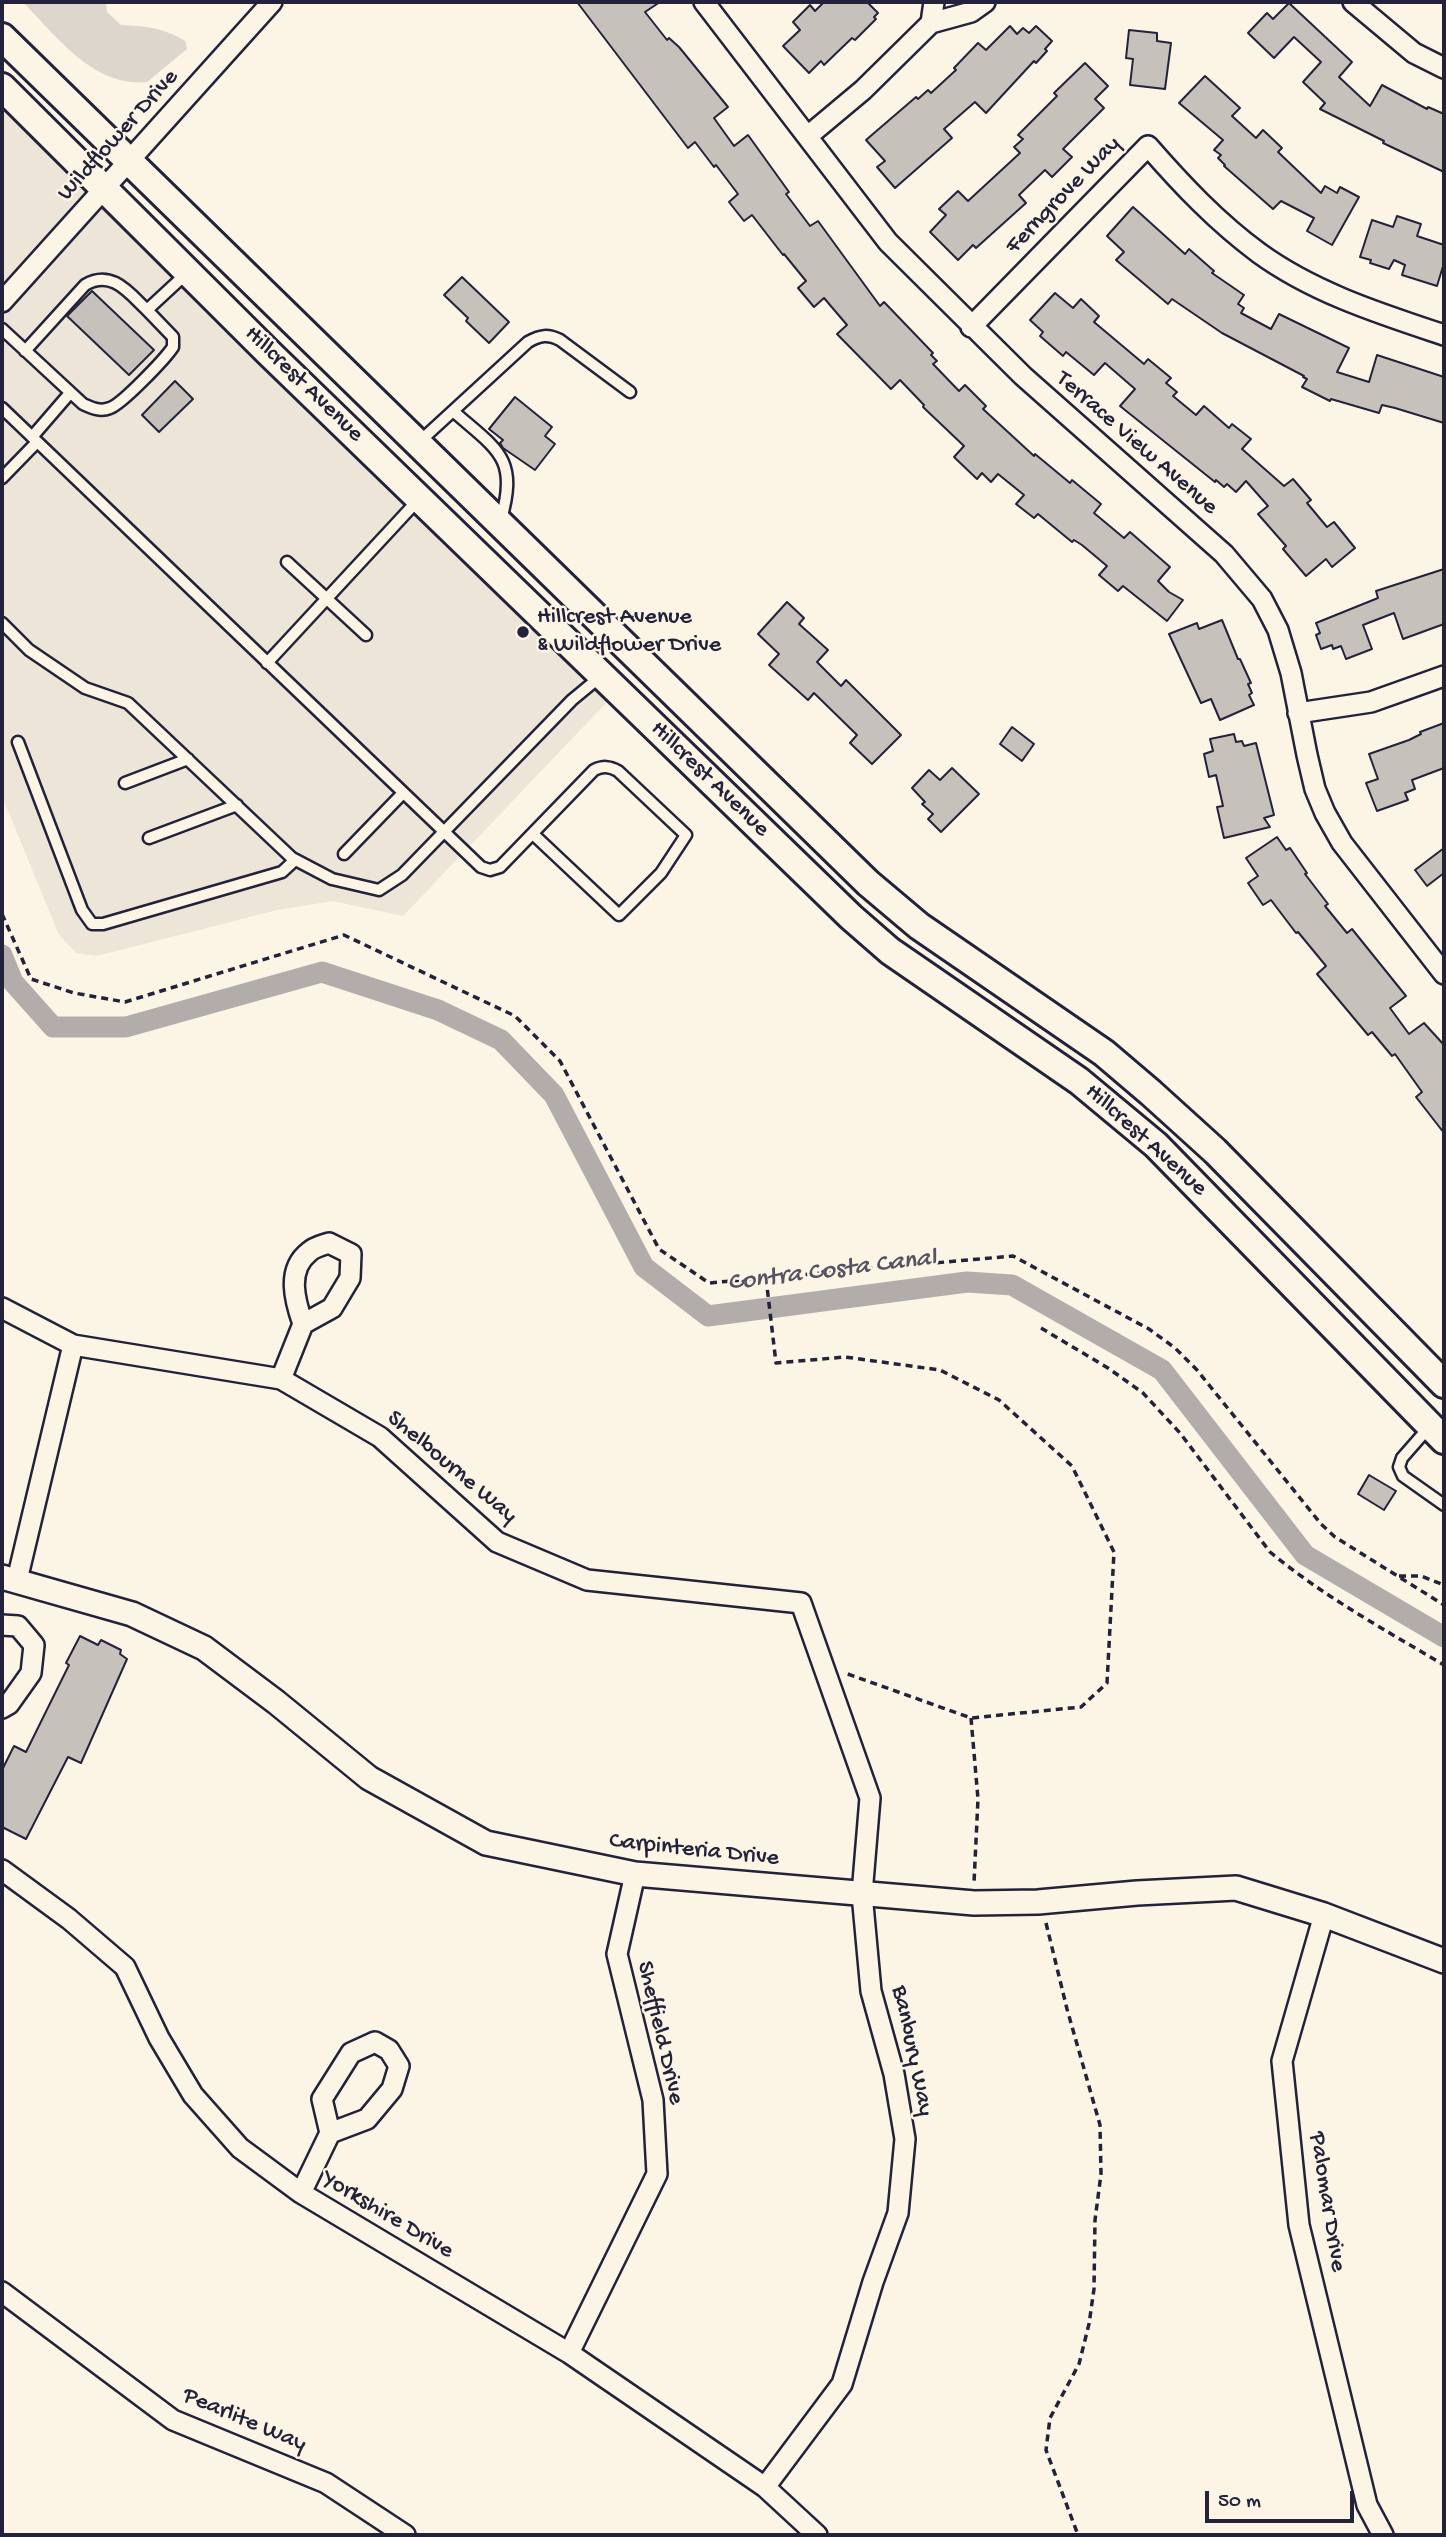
<!DOCTYPE html>
<style>
body{margin:0}
#map{position:relative;width:1446px;height:2537px;overflow:hidden;background:#fcf5e5;font-family:"Gochi Hand",sans-serif}
canvas{display:block}
.frame{position:absolute;inset:0;border:4px solid #22223b;pointer-events:none}
.scale{position:absolute;left:1205px;top:2491px;width:149px;height:32px;box-sizing:border-box;border:4px solid #22223b;border-top:0;padding-left:9px;font-size:21px;line-height:24px;white-space:nowrap;color:#22223b;-webkit-text-stroke:5px #fcf5e5;paint-order:stroke}
</style>
<div id="map">
<canvas width="1446" height="2537"></canvas>
<div class="frame"></div>
<div class="scale">50 m</div>
</div>
<script>
const ctx = document.querySelector('canvas').getContext('2d');
ctx.lineJoin = 'round';
function fillPath(path, color) { ctx.fillStyle = color; ctx.fill(path, 'evenodd'); }
function trace(path, color, width, dash) { ctx.strokeStyle = color; ctx.lineWidth = width; ctx.lineCap = dash ? 'butt' : 'round'; ctx.setLineDash(dash || []); ctx.stroke(path); }
function write(font, color, halo, rows, align = 'center') {
  ctx.font = font + ' "Gochi Hand",sans-serif'; ctx.lineWidth = 5; ctx.setLineDash([]); ctx.textBaseline = 'middle'; ctx.strokeStyle = halo; ctx.fillStyle = color; for (const [text, x, y, turn = 0] of rows) {
    ctx.save(); ctx.translate(x, y); ctx.rotate((+turn || 0) * Math.PI / 180); ctx.textAlign = isNaN(turn) ? turn : align; if (halo) ctx.strokeText(text, 0, 0); ctx.fillText(text, 0, 0); ctx.restore();
  }
}
const built = new Path2D(`
 M2,106l77,80 166,158 362,358 -204,214 -70,-15 -56,9 -180,46 -21,-3 -17,-18 -57,-139z`);
const green = new Path2D(`
 M23,2h83l1,10 14,13c25,1 43,3 64,16l2,8 -40,33c-53,6 -91,-46 -124,-80z`);
const canal = new Path2D(`
 M2,955l11,27 40,45h73l196,-55 116,38 63,30 53,55 90,172 64,49 259,-34 45,3 150,85 143,185 139,82`);
const building = new Path2D(`
 M577,2h83l-15,10 22,28 2,-2 10,9 49,60 -14,11 20,28 14,-11 41,57 -3,2 24,32 8,-5 62,85 4,-4 49,51 -2,2 6,6 -4,3 26,27 6,-6 21,21 -3,3 51,47 1,-2 35,29 2,-3 29,24 -7,9 30,25 6,-6 40,35 -12,14 11,11 14,8 -16,21 -44,-35 -5,5 -19,-16 8,-9 -25,-21 -8,-5 -2,2 -34,-28 -4,4 -18,-14 8,-9 -26,-21 -7,8 -9,-9 -5,6 -23,-22 10,-11 -41,-39 1,-2 -24,-25 -9,9 -54,-55 10,-9 -23,-27 -10,9 -16,-19 8,-7 -22,-27 -1,1 -31,-40 -8,6 -15,-19 9,-8 -22,-29 -2,2 -19,-25 -7,6z
 M824,2h43l11,11 -4,4 2,2 -21,21 -3,-2 -28,27 -3,-4 -12,12 -26,-27 17,-16 -7,-8 17,-17 5,6z
 M1289,3l63,59 -13,15 31,29 12,-21 45,24 1,-2 16,7v58l-61,-29 1,-2 -64,-32 5,-6 -22,-21 18,-20 -27,-25 -20,21 -26,-25 19,-20 6,6z
 M1010,26l7,8 6,-6 6,5 7,-7 16,15 -7,8 2,2 -11,12 -2,-2 -48,52 -11,-11 -31,27 8,9 -57,50 -18,-21 8,-6 -19,-21 50,-43 2,2 10,-9 3,3 25,-23 -2,-2 24,-25 8,7z
 M1129,30l28,3v8l14,2 -6,46 -35,-4 3,-26 -7,-1z
 M1085,63l23,23 -13,13 9,9 -41,41 9,8 -20,20 -7,-7 -26,25 7,8 -50,45 -3,-3 -15,15 -28,-28 16,-17 -7,-6 19,-18 10,10 52,-48 -6,-6 9,-8 -5,-4 39,-39 -3,-3z
 M1205,76l35,32 -8,8 24,22 7,-8 19,18 -4,4 43,41 4,-7 12,7 3,-6 19,10 -27,48 -25,-14 7,-13 -33,-17 -8,8 -49,-43 1,-1 -7,-7 3,-3 -7,-5 9,-10 -44,-37z
 M1133,207l52,47 4,-5 25,22 -2,2 32,22 -6,9 6,4 -3,5 30,16 8,-15 70,34 -12,24 32,10 8,-27 67,22v46l-49,-15 -13,-3 -3,8 -48,-14 -1,2 -28,-14 5,-8 -4,-2 1,-1 -82,-43 -50,-34 -4,5 -52,-44 8,-8 -17,-16z
 M1397,216l24,8 -4,12 27,9v18l-7,23 -35,-11 3,-10 -11,-5 -5,9 -19,-6 1,-3 -11,-3 12,-37 21,7z
 M462,277l47,45 -20,21 -23,-22 2,-3 -24,-23z
 M92,291l62,59 -25,25 -62,-59z
 M1055,293l18,15 8,-9 18,17 -5,6 50,42 4,-5 23,19 -5,5 11,9 -4,4 23,19 8,-9 25,22 3,-4 19,15 -9,10 42,37 9,-7 18,21 -4,3 20,24 7,-5 21,26 -23,19 -6,-8 -20,17 -23,-27 3,-3 -28,-32 10,-8 -22,-25 -10,11 -9,-8 -3,3 -8,-7 -1,2 -95,-76 15,-17 -30,-26 -11,12 -28,-23 -3,4 -23,-20 3,-4 -13,-12z
 M175,381l18,18 -34,33 -17,-17z
 M515,397l37,30 -7,9 10,8 -20,26 -32,-22 -3,-5 3,-3 -14,-11z
 M1444,569v55l-41,15 -9,-26 -31,12 9,24 -26,10 -5,-13 -8,3 -1,-4 -11,4 -5,-14 4,-2 -4,-10 62,-25 -2,-7z
 M787,602l17,16 -5,6 29,26 -11,12 24,24 5,-6 55,55 -29,29 -22,-21 7,-8 -43,-42 -6,7 -39,-35 10,-11 -21,-20z
 M1222,620l16,39h2l11,24 -3,1 4,9 -3,2 5,10 -34,15 -9,-21 -10,4 -32,-69 28,-11 2,6z
 M1444,723v45l-32,12 3,9 -10,4 3,7 -31,11 -11,-28 12,-4 -9,-25 40,-14 12,-6 -1,-2z
 M1012,727l22,17 -12,17 -22,-17z
 M1234,734l2,8 6,-1 2,5 12,-3 18,72 -10,3 6,9 -46,11 -7,-31 6,-1 -7,-31 -7,2 -5,-23 9,-3 -3,-12z
 M952,768l27,26 -38,38 -13,-13 5,-5 -11,-10 3,-2 -13,-14 17,-18 11,10z
 M1277,837l9,13 4,-2 17,25 -2,1 23,30 -3,2 22,27 5,-4 54,67 -16,12 19,26 15,-11 20,22v88l-28,-36 6,-5 -27,-38 -3,2 -20,-24 -4,3 -51,-61 9,-8 -28,-34 -2,1 -25,-33 -8,5 -15,-22 10,-7 -12,-18z
 M1444,848v25l-17,13 -12,-16z
 M1369,1475l27,16 -12,19 -26,-16z
 M80,1636l18,9 3,-5 20,10 -1,4 7,5 -46,104 -13,-6 -42,82 -24,-12v-57l12,-24 12,6 43,-87 -3,-2z`);
const path = new Path2D(`
 M2,914l29,65 43,14 51,9 219,-67 171,81 45,45 99,188 50,34 304,-27 136,73 26,19 22,22 124,154 14,13 109,68
 M766,1278l10,85 69,-6 95,13 59,30 73,66 42,86 -7,131 -26,24 -110,11 -126,-45
 M1041,1328l67,40 35,25 37,40 90,119c53,44 115,78 174,113
 M1399,1576h22l23,9
 M971,1718l7,81 -4,84
 M1046,1923l21,86 33,116 1,49 -6,46 -1,69 -5,35 -10,40 -29,54 -4,32 32,85`);
const service = new Path2D(`
 M2,329l81,75c9,4 17,8 27,4 12,-4 55,-49 63,-61v-10l-26,-27 40,-37
 M25,351l60,-66c27,-16 44,8 62,25
 M2,408l479,459 9,3 10,-3 94,-97c9,-4 15,-4 24,1l68,64 -25,38 -42,42 -86,-81
 M453,411c43,38 66,46 48,108
 M32,437l38,-44
 M418,443l110,-101c12,-7 20,-8 32,-2l70,52
 M2,478l35,-36
 M287,562l79,73
 M2,623l27,27 56,38 43,15 164,155 40,21 47,11 23,-15 170,-175 29,-24
 M267,663l152,-164
 M18,742l64,168 10,14h11l179,-52 13,-12
 M125,783l63,-24
 M149,838l88,-33
 M344,854l59,-61
 M1430,1426l-28,32 -3,9 4,9 41,29`);
const minor = new Path2D(`
 M704,2l184,240 135,134 201,178 38,45 16,31 13,43 16,82 8,34 10,24 17,30 102,131
 M1353,2l61,51 30,15
 M931,23l3,-21
 M808,136l55,-46 68,-67 40,-11 14,-10
 M2,302l270,-300
 M971,327l177,-181c34,39 69,76 111,107 55,40 122,61 185,82
 M1298,713l73,-11 73,-26
 M2,1308l71,37 208,34 99,58 117,105 90,38 214,23 69,195 -8,96 9,97 23,83 11,65 -7,74 -25,69 -31,102 -77,103
 M281,1379l22,-55 29,-16 18,-30 1,-24 -22,-11c-6,2 -15,4 -20,9 -23,18 -14,49 -6,72
 M17,1580l56,-235
 M2,1625l16,1 16,19 -3,28 -22,31 -7,4
 M2,1870l67,49 56,48 34,71 34,57 47,53 61,45 268,160 196,134 52,48
 M1324,1915l-42,146 17,164 68,280 16,30
 M301,2193l29,-60 -8,-34 29,-46 24,-11 14,8 10,16 -7,23 -25,30 -37,14
 M2,2292l171,128 153,63 79,52
 M569,2353l88,-179 -4,-74 -36,-146 18,-80`);
const tertiary = new Path2D(`
 M2,1577l130,37 72,34 72,54 93,76 117,65 149,31 339,29 64,-1 99,-9 99,-5 88,27 120,46`);
const secondary = new Path2D(`
 M2,37l866,846 51,43 185,127 47,40 64,58 229,233
 M2,87l267,266 582,564 39,34 189,130 77,64 288,295`);
const markers = [
 [523,632,7,"#22223b"]
];
const streetNames = [
 ["Wildflower Drive",119,136,-48],
 ["Ferngrove Way",1064,196,-46],
 ["Hillcrest Avenue",303,385,44],
 ["Terrace View Avenue",1136,444,41],
 ["Hillcrest Avenue",709,780,44],
 ["Hillcrest Avenue",1145,1141,42],
 ["Shelbourne Way",451,1468,40],
 ["Carpinteria Drive",694,1851,6],
 ["Sheffield Drive",659,2033,77],
 ["Banbury Way",911,2051,78],
 ["Palomar Drive",1326,2202,81],
 ["Yorkshire Drive",387,2216,31],
 ["Pearlite Way",244,2421,23]
];
const poiNames = [
 ["Hillcrest Avenue",537,618],
 ["& Wildflower Drive",537,646]
];
const waterNames = [
 ["Contra Costa Canal",832,1272,-7]
];
fillPath(built, '#ece5d8');
fillPath(green, '#dcd6cc');
trace(canal, '#b2adab', 21);
fillPath(building, '#c6c1bb');
trace(building, '#22223b', 2);
trace(service, '#22223b', 15);
trace(minor, '#22223b', 24);
trace(tertiary, '#22223b', 28);
trace(secondary, '#22223b', 32);
trace(path, '#22223b', 3.5, [7, 5]);
trace(service, '#fcf5e5', 10);
trace(minor, '#fcf5e5', 19);
trace(tertiary, '#fcf5e5', 23);
trace(secondary, '#fcf5e5', 26);
for (const [x, y, r, color] of markers) { const dot = new Path2D(); dot.arc(x, y, r, 0, 2 * Math.PI); ctx.fillStyle = color; ctx.fill(dot); trace(dot, '#fcf5e5', 2.5); }
write('24px', '#22223b', '#fcf5e5', streetNames);
write('24px', '#22223b', '#fcf5e5', poiNames, 'left');
write('italic 26px', '#545362', '#fcf5e5', waterNames);
</script>
